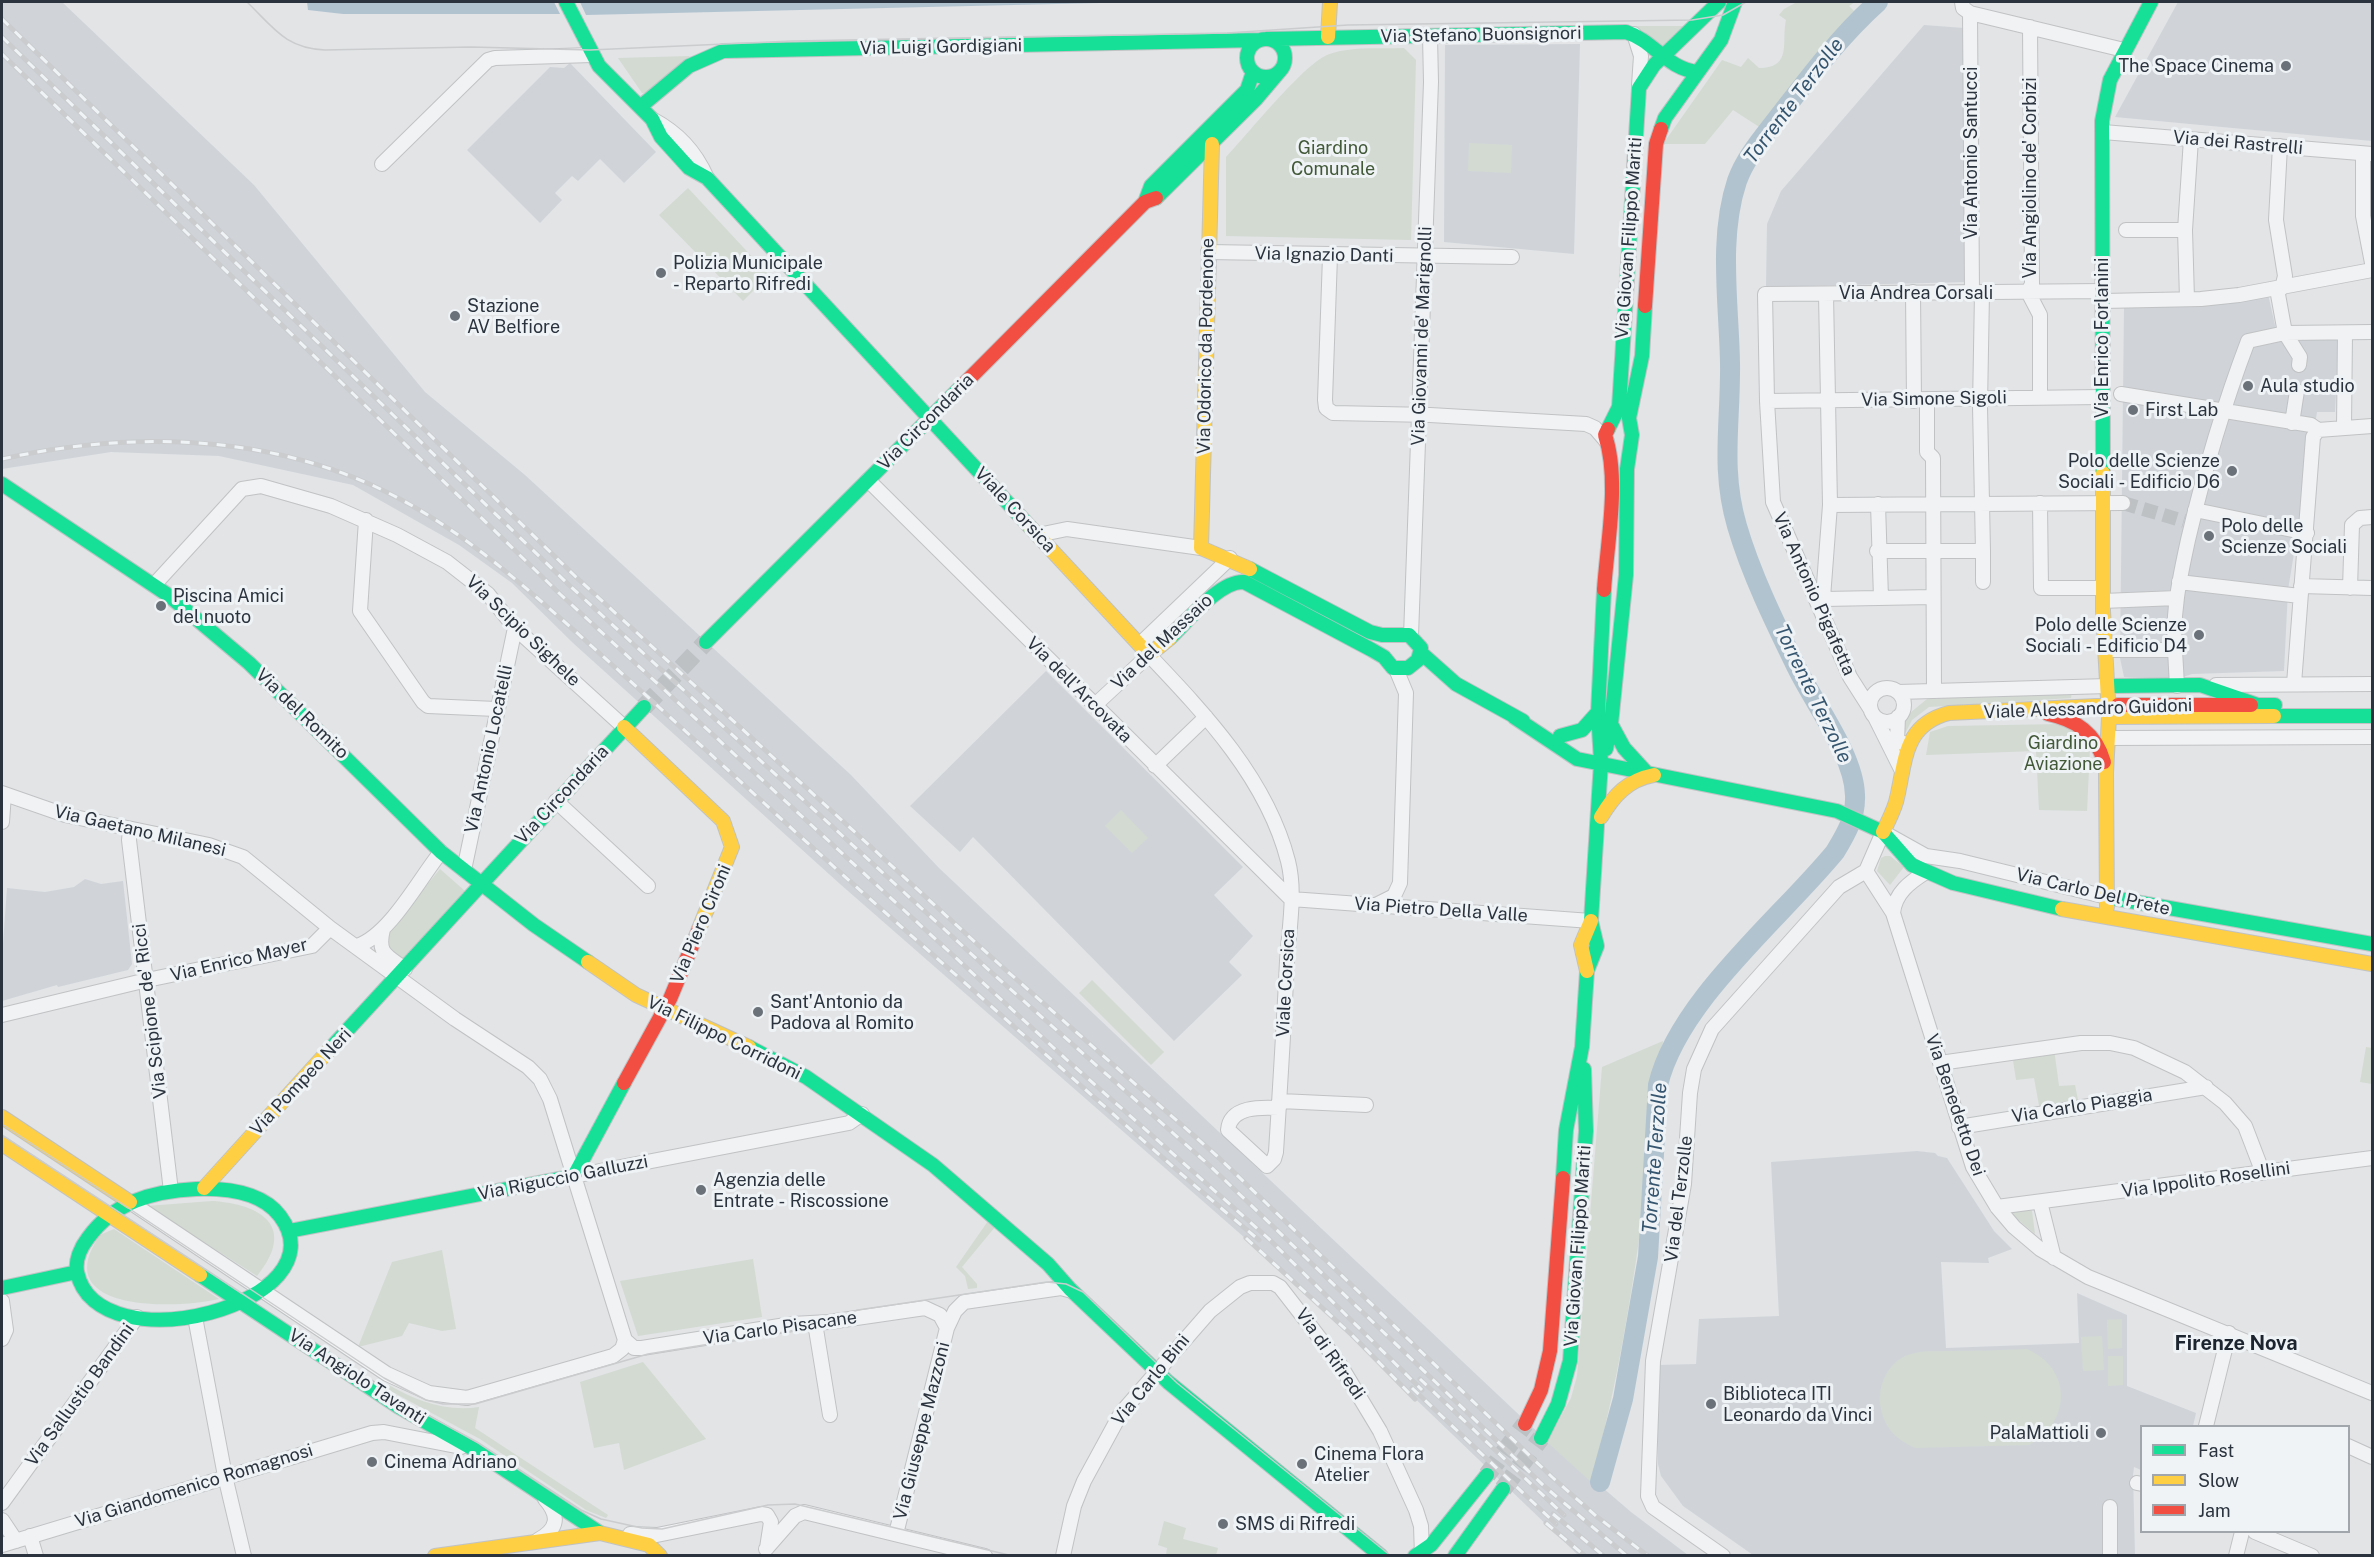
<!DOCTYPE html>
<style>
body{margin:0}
#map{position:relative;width:2374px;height:1557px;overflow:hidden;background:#e2e4e6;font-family:"Public Sans",sans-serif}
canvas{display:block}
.frame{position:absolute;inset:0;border:3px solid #2a333e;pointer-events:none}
.legend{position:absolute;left:2140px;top:1425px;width:210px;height:108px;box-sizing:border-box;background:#eff3f6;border:2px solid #a0a6ac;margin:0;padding:8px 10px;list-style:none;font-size:18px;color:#2a333e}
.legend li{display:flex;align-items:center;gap:12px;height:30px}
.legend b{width:30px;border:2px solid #a0a6ac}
</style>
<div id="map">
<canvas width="2374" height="1557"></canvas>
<div class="frame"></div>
<ul class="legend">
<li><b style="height:8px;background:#16e098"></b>Fast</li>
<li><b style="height:8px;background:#ffcf43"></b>Slow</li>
<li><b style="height:8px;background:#f24e42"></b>Jam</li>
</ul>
</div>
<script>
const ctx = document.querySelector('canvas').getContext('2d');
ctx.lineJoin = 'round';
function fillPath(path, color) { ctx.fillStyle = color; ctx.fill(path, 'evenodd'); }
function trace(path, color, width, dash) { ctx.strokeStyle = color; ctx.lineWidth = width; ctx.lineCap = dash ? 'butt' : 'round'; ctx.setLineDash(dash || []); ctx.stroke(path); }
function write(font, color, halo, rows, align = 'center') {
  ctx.font = font + ' "Public Sans",sans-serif'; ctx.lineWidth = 6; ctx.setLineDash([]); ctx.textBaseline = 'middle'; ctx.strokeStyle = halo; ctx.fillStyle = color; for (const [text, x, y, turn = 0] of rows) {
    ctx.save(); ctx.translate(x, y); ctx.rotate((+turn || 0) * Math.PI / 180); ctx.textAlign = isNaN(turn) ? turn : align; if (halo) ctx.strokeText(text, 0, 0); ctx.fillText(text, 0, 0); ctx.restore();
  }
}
const built = new Path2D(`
 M2,2h60l192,183 171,207 100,83 326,300 88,93 593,559 99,85 57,43h-110l-301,-289 -437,-382 -267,-241 -61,-60 -53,-38 -106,-60 -134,-29 -108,-4 -109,17z
 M2178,2h194v139l-257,-24z
 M1924,25l40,3 3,254 -201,5 1,-63 14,-33z
 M1580,44l-6,210 -130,-12 1,-197z
 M570,63l86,89 -32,31 -24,-24 -22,22 -6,-5 -17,17 7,7 -22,23 -73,-73 83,-83 14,1z
 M2268,294l9,40 62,-3 -4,81h-18l-29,178 -4,81 -92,3 -15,5 -53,-2 -4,-19 4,-352z
 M1046,671l197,196 -29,28 39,41 -24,26 13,13 -68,66 -201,-204 -13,15 -50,-46z
 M85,879l16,5 22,-3 9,83 -4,6 -70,17 -1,-2 -55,16v-44l5,-69 38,4 29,-5z
 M1917,1151l18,2 3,3 9,2 47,73 18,18 -24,9 1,5 -48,-1 5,86 133,-5 -2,-50 50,22v71l69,27 -3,13h-51l-1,44 -7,-3 -1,8 2,80h-382l-70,-49 -22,-30 -3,-12v-99l38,-1 3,-45 80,-3 -8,-154z`);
const green = new Path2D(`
 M1797,2h58l-6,4 8,8 -93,116 -31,-20 -28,34h-42l59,-84 19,7 7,-9 11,10c34,0 22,-26 27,-48l-7,-5 5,-6z
 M1624,26h59l-19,21z
 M1404,48l12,12 -5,180 -185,-4v-79c22,-23 76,-91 101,-102 22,-9 53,-6 77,-7z
 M690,56l-37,36 -11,1 -24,-35z
 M1469,143l43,2 -1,28 -43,-2z
 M688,188l81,87 -26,26 -84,-86z
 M2072,692l-1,6 -142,9 -17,13 -8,16 -2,-13 3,-6 22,-18z
 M2063,724l24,14 3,11 -3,62 -48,-1 -3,-59 -110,4 4,-23 18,-6z
 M1121,810l27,28 -16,15 -27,-27z
 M1885,856h5l14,11 -14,18 -13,-14 4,-13z
 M440,869l25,22 -61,70 -19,-12 5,-20z
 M1092,980l72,72 -13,13 -72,-72z
 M1663,1041c-17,149 -32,296 -72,441l-44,-40 24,-44 6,-22 25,-309z
 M2366,1047l6,1v36l-12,-2z
 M2054,1049l5,37 16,-1 4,20 -39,6 -6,-33 -18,2 -4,-26z
 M212,1201c50,3 85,26 45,75l-110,-70z
 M2029,1209l3,2 3,23 -25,-21z
 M988,1221l7,6 -33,40 15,17v4l-9,1 -3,-13 -9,-9z
 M114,1229l105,70c-42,10 -173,14 -119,-64z
 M442,1250l14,79 -14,2 -33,-8 -7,13 -44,11 34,-85z
 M753,1259l9,58 -124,19 -18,-55z
 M2122,1319v29l-14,1 -1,-29z
 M2102,1336l2,34 -21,1 -2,-34z
 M2027,1349c46,20 44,74 2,96l-113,3c-18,-7 -31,-19 -35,-39 -5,-22 7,-49 30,-55 12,-4 25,-2 37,-3 26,0 53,-1 79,-2z
 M2108,1356h15v29l-15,1z
 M643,1362l63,77 -82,31 -5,-27 -25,5 -14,-66z
 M387,1384c29,17 59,28 92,23l-4,21 133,87 -2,3 -20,-8 -106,-71 -95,-51z
 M1164,1521l22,7 -3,11 35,9 -2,7h-50l1,-7 -9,-3z`);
const water = new Path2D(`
 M307,2h247l6,12h-217l-35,-4z
 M580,2h562l-556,13z`);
const river = new Path2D(`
 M1600,1482l23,-83 25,-142 10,-172c20,-84 122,-166 177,-233 11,-18 21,-35 20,-57 -1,-40 -40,-90 -58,-127 -22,-45 -46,-94 -60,-142 -17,-58 -6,-105 -7,-163 -1,-59 -12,-125 7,-182 9,-25 28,-46 43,-66 31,-40 61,-80 98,-113`);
const streetTunnel = new Path2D(`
 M2123,503l61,18`);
const secondaryTunnel = new Path2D(`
 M644,707l62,-65
 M1487,1475l38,-51
 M1503,1489l38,-51`);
const street = new Path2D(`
 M1962,2l1,6 7,5 154,37
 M1970,13l2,279
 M2030,27l2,257 -4,8 12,23v82
 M1634,34l7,22 -2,29
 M652,119c26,14 43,32 55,59
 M2103,132l269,22
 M2280,146l-4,74 9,56 -3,12
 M2363,154v62l9,47
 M382,164l106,-104 7,-2 97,-3
 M2126,230h59
 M1208,252l304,5
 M1330,256l-5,144 1,8 7,5 97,2 156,9 9,4 12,14
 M2277,289l8,44 87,-1
 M1913,292l1,109
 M2187,299l-2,-69 6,-91
 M2103,301l98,-2 38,-4 133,-25
 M2121,394l190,31 7,5 54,-4
 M1927,400v52l6,6 1,232
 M1767,401l335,-4
 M2292,423l5,-32
 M2344,427l1,-94
 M868,480l423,419
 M2040,503l1,85h62
 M1878,504l3,94
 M1830,505l293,-2
 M2195,510l112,23
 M366,520l-6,91 63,91 5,4 68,3
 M1038,535l29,-6 134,19
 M1877,551h106l-3,-145 2,-113
 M1983,551v31
 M2179,582l121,14
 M154,585l88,-96 19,-3 70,20 66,29 50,27 41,32 27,34 109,99
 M2301,586l71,2
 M2350,588l2,-63 8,-7 12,-1
 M1824,599l108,-2
 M2103,601l74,-3
 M1822,611l8,-106 -4,-211
 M1411,636l20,-554 -1,-46
 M1140,644l90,-86
 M2105,650h70l2,36
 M2175,650c-3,-38 5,-73 13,-110 16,-68 35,-133 60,-199l37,-8 15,24 -1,8
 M2294,684l19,-247 5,-7
 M2216,685l156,-1
 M1870 705a17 17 0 1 1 34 0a17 17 0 1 1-34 0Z
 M1898,692l210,-6
 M1095,705l54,-50c56,59 118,124 139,206 8,31 1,68 -1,100 -3,64 -7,127 -11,191l-2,7 -7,7 -39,-36c2,-24 33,-23 51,-22
 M1871,710l-21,-33 -77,-175 -6,-101 -2,-107 338,-3
 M1875,717l27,54
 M1898,717l-1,24 12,4
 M2108,738l264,-1
 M1155,766l51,-49
 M2,793l63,22 144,30 34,12 87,71 125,91 73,48 12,12 10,20 75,241 9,8h8l150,-24 37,-2 96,-14 15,7 7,13
 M556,801l92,85
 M2,822l2,-28
 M130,830l-1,10 42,351
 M464,870l51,-242
 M1866,871l27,42 80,254 24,40 17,20 26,22 48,28 284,116
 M1866,871l17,-39 43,24 34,5 147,36
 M1291,899l300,22
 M1378,904l16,-8 6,-13 6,-190 -10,-24
 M1893,913c2,-20 17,-31 33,-41
 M383,929c-6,25 3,26 22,40
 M357,946c33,-11 62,-67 84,-94
 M2,1015l145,-35 165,-34 18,-18
 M1940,1063l141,-20h29l24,5 51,24 40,31 20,23 18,47
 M1280,1101l86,4
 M1959,1127l247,-40
 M574,1176l275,-53 13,-9
 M130,1202l257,172 42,19 38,5 146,-42 9,-7 3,-9
 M2040,1202l14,56
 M1997,1207l375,-49
 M2,1301l4,29 -4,9
 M195,1317l30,159 19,80
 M815,1323l15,92
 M2206,1426l23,-93
 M2348,1446l24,11
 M2137,1483l5,1
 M2,1503l135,-186
 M2110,1507v49
 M2,1520l14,21
 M2255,1532l57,24
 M630,1534l27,1 104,-21 6,1 4,7 -4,26
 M896,1534l51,-206 8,-17 9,-9 97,-14 11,3
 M30,1536l6,20
 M538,1540c20,-11 22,-24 7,-41
 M2,1545l370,-112 12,-1 77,15
 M766,1549l29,-33 9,-4 181,44
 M1063,1556l11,-50 10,-25 37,-68 89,-102 30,-24 10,-4h23l7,4 59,76 41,68 36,79 5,16 1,30
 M1723,1556l-70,-49 -5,-11 5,-135 31,-177 6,-91 4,-24 18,-40 127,-142 27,-16
 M2236,1556l6,-24`);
const fast = new Path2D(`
 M566,2l33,64 53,53 9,18 28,31 18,10 324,350
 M1247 58a19 19 0 1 1 38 0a19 19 0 1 1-38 0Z
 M1266,39l360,-7c28,9 41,37 72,40
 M640,107l49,-41 34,-15 538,-11
 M1661,129l4,-11 56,-78 14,-38
 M1156,198l100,-99 22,-26
 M1145,202l6,-16 96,-96 6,-18
 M1608,429l11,-22 20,-319 15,-23 65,-63
 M2103,473l-1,-352 8,-41 41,-78
 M2,484l166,111 81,68 192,189 93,73 54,37
 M1170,638c18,-17 50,-58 74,-56l128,68 12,7 9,11h15l10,-8 3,-12 -12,-13h-27l-12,-3 -120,-63
 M706,642l256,-256
 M1420,652l36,32 67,37
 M2108,686l92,-1 58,20h17
 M2274,716h98
 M1514,717l63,42 260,52 46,21 29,33 41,18 109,26
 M1611,724l13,24 21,23
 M1560,736l22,-6 16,-18
 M1606,749l5,-25 15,-149 1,-106 5,-34 -3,-17 13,-62 3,-50
 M2107,897l265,47
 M749,1047l57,30 127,88 115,99 22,25 98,93 213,174
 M330,1049l314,-342
 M1563,1178l3,-48 16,-83 5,-76 10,-25 -6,-25 10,-159 -3,-50 6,-122
 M196,1189c29,-1 65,2 84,27 65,87 -183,152 -203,56 -2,-12 4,-25 11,-34 26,-36 65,-47 108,-49z
 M289,1231l285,-55 50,-93
 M200,1275l199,132 76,43 125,83
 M2,1288l75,-16
 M1541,1438l17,-34 12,-43 16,-230 -2,-62
 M1415,1556l16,-11 56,-70
 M1455,1556l48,-67`);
const slow = new Path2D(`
 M1328,37l2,-35
 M1212,144l-11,404 49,21
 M2103,473v138l6,106 165,-1
 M1031,528l118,127 21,-17
 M624,727l99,94 9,26 -33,82
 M1601,817c13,-22 27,-37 53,-42
 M1883,832c5,-10 10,-20 13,-30 10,-39 6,-77 53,-89l169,-8
 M2107,907l-1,-134 3,-56
 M2062,909l310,55
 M588,962l48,33 113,52
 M1587,971l-6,-26 10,-24
 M2,1117l128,85
 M2,1144l198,131
 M204,1188l126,-139
 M435,1556l165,-23 49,12 11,11`);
const jam = new Path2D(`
 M1645,306l11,-162 5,-15
 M962,386l183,-184 11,-4
 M1604,590c3,-47 16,-110 1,-155l3,-6
 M2118,705h133
 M2048,714c28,6 48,19 56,48
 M624,1083l46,-84 29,-70
 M1525,1424l16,-34 9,-39 13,-173`);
const tram = new Path2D(`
 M247,2c27,26 38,46 78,48l146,-3 119,3 202,-9 435,-8 121,-8 344,-5 31,-5 23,-13
 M2,1124l382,254 42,22 17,4h32l173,-50 142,-23 68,-21 189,-28 19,2 17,8 94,91 214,173
 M2,1135l253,167
 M341,1361l59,39 77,42 104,68 20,9 41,9 20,1 106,-24 27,-1 218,52`);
const rail = new Path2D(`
 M2,19l574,558 423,387 218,192 335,321 44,39 52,40
 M2,37l567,548 422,387 218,193 335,321 83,70
 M2,54l558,540 507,466 201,178 154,152
 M2,459c123,-27 255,-26 372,27 82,38 146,96 212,155 60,54 119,108 178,162 84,78 170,152 255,228 80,70 158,141 240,209
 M1246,1238l106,97 63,64
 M1420,1379l144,136
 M1412,1388l144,136
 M1553,1514l51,42
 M1546,1523l39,33`);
const markers = [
 [2286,66,6,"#6a7179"],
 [661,273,6,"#6a7179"],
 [455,316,6,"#6a7179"],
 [2248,386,6,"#6a7179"],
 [2133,410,6,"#6a7179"],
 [2232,471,6,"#6a7179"],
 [2209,536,6,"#6a7179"],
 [161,606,6,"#6a7179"],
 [2199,635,6,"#6a7179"],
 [758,1012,6,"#6a7179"],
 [701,1190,6,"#6a7179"],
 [1711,1404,6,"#6a7179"],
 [2101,1433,6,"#6a7179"],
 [372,1462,6,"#6a7179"],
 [1302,1464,6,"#6a7179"],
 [1223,1524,6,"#6a7179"]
];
const streetNames = [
 ["Via Stefano Buonsignori",1481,35,-1],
 ["Via Luigi Gordigiani",941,47,-1],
 ["Via dei Rastrelli",2238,143,5],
 ["Via Antonio Santucci",1971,153,-90],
 ["Via Angiolino de' Corbizi",2030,178,-90],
 ["Via Giovan Filippo Mariti",1629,238,-86],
 ["Via Ignazio Danti",1324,255,1],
 ["Via Andrea Corsali",1916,293],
 ["Via Giovanni de' Marignolli",1422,336,-88],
 ["Via Enrico Forlanini",2102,338,-90],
 ["Via Odorico da Pordenone",1206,346,-89],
 ["Via Simone Sigoli",1934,399,-1],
 ["Via Circondaria",926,422,-45],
 ["Viale Corsica",1015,510,47],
 ["Via Antonio Pigafetta",1814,594,66],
 ["Via Scipio Sighele",523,631,44],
 ["Via del Massaio",1162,642,-43],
 ["Via dell'Arcovata",1079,690,45],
 ["Viale Alessandro Guidoni",2088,709,-2],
 ["Via del Romito",302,714,44],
 ["Via Antonio Locatelli",489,749,-78],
 ["Via Circondaria",562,795,-47],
 ["Via Gaetano Milanesi",140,831,13],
 ["Via Carlo Del Prete",2093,892,13],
 ["Via Pietro Della Valle",1441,910,4],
 ["Via Piero Cironi",701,924,-67],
 ["Via Enrico Mayer",239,960,-13],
 ["Viale Corsica",1286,983,-87],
 ["Via Scipione de' Ricci",150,1011,-97],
 ["Via Filippo Corridoni",724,1038,26],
 ["Via Pompeo Neri",301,1082,-47],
 ["Via Benedetto Dei",1955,1105,71],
 ["Via Carlo Piaggia",2082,1106,-9],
 ["Via Riguccio Galluzzi",563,1178,-11],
 ["Via Ippolito Rosellini",2206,1180,-8],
 ["Via del Terzolle",1679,1199,-83],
 ["Via Giovan Filippo Mariti",1578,1246,-86],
 ["Via Carlo Pisacane",780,1328,-8],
 ["Via di Rifredi",1330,1354,55],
 ["Via Angiolo Tavanti",357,1377,33],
 ["Via Carlo Bini",1151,1380,-51],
 ["Via Sallustio Bandini",80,1395,-54],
 ["Via Giuseppe Mazzoni",922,1431,-76],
 ["Via Giandomenico Romagnosi",194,1486,-17]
];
const poiNames = [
 ["The Space Cinema",2274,66,"right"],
 ["Polizia Municipale",673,263],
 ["- Reparto Rifredi",673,284],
 ["Stazione",467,306],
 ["AV Belfiore",467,327],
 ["Aula studio",2260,386],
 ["First Lab",2145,410],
 ["Polo delle Scienze",2220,461,"right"],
 ["Sociali - Edificio D6",2220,482,"right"],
 ["Polo delle",2221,526],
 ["Scienze Sociali",2221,547],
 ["Piscina Amici",173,596],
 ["del nuoto",173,617],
 ["Polo delle Scienze",2187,625,"right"],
 ["Sociali - Edificio D4",2187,646,"right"],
 ["Sant'Antonio da",770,1002],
 ["Padova al Romito",770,1023],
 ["Agenzia delle",713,1180],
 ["Entrate - Riscossione",713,1201],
 ["Biblioteca ITI",1723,1394],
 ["Leonardo da Vinci",1723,1415],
 ["PalaMattioli",2089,1433,"right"],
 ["Cinema Flora",1314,1454],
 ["Atelier",1314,1475],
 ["Cinema Adriano",384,1462],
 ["SMS di Rifredi",1235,1524]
];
const parkNames = [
 ["Giardino",1333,148],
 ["Comunale",1333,169],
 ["Giardino",2063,743],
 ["Aviazione",2063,764]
];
const waterNames = [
 ["Torrente Terzolle",1794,101,-53],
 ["Torrente Terzolle",1813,694,64],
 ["Torrente Terzolle",1655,1158,-86]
];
const neighbourhoodNames = [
 ["Firenze Nova",2236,1344]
];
fillPath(built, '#d0d4d9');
fillPath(green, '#d3dad2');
fillPath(water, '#b2c3d0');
trace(river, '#b2c3d0', 20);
trace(streetTunnel, '#bdc1c4', 14, [14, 7]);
trace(secondaryTunnel, '#bdc1c4', 18, [18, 9]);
trace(street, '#c0c2c4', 16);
trace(fast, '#c0c2c4', 16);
trace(slow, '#c0c2c4', 16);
trace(jam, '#c0c2c4', 16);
trace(street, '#f1f2f3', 14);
trace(fast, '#16e098', 14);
trace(slow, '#ffcf43', 14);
trace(jam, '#f24e42', 14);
trace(tram, '#caccce', 1.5);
trace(rail, '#caccce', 5);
trace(rail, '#eff3f6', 3, [9]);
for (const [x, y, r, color] of markers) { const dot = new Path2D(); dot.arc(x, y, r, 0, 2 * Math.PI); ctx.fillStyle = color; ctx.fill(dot); trace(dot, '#eff3f6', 2); }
write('18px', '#2a333e', '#eff3f6', streetNames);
write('18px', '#2a333e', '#eff3f6', poiNames, 'left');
write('18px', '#425938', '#eff3f6', parkNames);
write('italic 20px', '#365670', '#eff3f6', waterNames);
write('bold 20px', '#1c242f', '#eff3f6', neighbourhoodNames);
</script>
